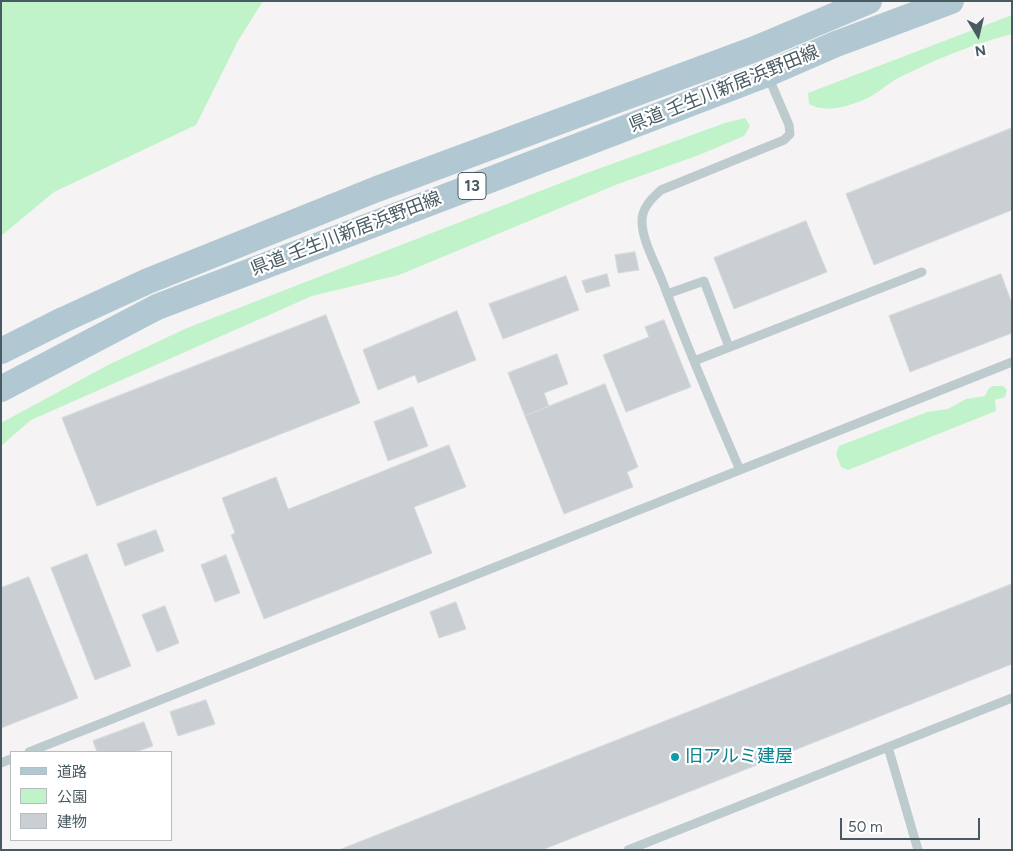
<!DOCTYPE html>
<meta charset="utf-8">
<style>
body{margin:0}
#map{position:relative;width:1013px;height:851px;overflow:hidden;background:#f5f3f3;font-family:Figtree,"Noto Sans JP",sans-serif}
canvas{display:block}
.frame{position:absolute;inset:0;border:2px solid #495b62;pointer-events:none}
.legend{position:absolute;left:10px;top:751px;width:162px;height:90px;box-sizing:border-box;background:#fff;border:1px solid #b6bdc0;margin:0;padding:6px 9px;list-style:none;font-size:15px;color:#495b62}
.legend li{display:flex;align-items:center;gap:10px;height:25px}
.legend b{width:25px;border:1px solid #b6bdc0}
.north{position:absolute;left:953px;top:10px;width:50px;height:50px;-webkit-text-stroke:4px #fff;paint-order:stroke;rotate:171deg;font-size:14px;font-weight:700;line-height:20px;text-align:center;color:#495b62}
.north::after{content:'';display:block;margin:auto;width:18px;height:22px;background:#495b62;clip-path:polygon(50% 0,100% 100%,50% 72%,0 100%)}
.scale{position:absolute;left:840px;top:818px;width:140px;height:22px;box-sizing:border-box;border:2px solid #495b62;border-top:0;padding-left:6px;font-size:15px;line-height:18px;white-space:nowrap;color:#495b62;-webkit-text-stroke:4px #fff;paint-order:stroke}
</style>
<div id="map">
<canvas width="1013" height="851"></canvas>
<div class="frame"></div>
<ul class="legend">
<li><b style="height:6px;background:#b1c8d2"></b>道路</li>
<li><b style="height:14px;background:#c1f3ca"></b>公園</li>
<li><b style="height:14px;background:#c9cfd2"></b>建物</li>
</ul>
<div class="north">N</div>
<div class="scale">50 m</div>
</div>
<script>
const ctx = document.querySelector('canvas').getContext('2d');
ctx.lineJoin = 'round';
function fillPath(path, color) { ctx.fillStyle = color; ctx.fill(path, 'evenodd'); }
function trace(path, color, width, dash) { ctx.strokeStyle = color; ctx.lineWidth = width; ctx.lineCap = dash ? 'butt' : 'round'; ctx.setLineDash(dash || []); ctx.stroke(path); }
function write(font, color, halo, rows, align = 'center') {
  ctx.font = font + ' Figtree,"Noto Sans JP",sans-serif'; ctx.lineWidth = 4.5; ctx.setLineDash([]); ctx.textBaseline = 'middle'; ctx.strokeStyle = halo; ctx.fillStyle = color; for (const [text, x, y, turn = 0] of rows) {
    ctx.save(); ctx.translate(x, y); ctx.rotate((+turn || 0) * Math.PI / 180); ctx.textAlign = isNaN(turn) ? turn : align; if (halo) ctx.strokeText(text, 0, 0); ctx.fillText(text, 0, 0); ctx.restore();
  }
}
const green = new Path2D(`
 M1,1h262l-25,40 -42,84 -142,67 -53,44z
 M1012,15v19c-39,10 -75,25 -112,43 -13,7 -25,19 -39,24 -16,6 -36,12 -52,3l-1,-11z
 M745,118l5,8 -6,10 -45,19 -81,29 -219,91 -87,21 -281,124 -30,26v-23l107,-58 79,-37 397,-154 141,-51z
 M993,386h10l4,4 -2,7 -10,3 1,11 -148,59 -7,-3 -5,-13 3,-8 88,-34 21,-3 18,-10 19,-3 4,-8z`);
const building = new Path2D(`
 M1012,128v82l-138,55 -28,-71z
 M806,221l21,51 -93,37 -20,-51z
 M635,252l4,18 -21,3 -3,-18z
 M607,274l3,12 -24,7 -4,-12z
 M1001,274l11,30v29l-102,39 -21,-56z
 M566,276l13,34 -76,29 -14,-35z
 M457,311l19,49 -58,23 -3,-8 -37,15 -15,-40z
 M326,315l34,88 -263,103 -35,-88z
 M664,320l27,67 -65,25 -23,-57 46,-18 -4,-10z
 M557,354l11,30 -24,9 5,13 -24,10 -17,-43z
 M605,384l33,83 -11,5 6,15 -69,27 -39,-98z
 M413,407l15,39 -40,15 -14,-39z
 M449,445l17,42 -52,20 18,46 -168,66 -33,-84 4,-2 -13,-35 54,-21 12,32z
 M156,530l8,21 -39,15 -8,-22z
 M87,554l44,112 -36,14 -44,-112z
 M226,555l14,38 -25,9 -14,-37z
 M29,577l49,121 -77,30v-140z
 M1012,584v80l-470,186h-203z
 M456,602l10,27 -27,9 -9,-26z
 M165,606l14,37 -22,9 -15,-37z
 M206,700l9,24 -37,12 -8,-24z
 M144,722l9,24 -18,6h-38l-4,-11z`);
const lane = new Path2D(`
 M667,294l37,-13 25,66
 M694,361l228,-89
 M740,470c-27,-62 -53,-124 -77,-187 -7,-19 -21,-42 -21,-62 0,-13 9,-22 19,-31l123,-50 6,-6 -1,-9 -21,-49
 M888,747l30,103
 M29,752l983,-390
 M1,763l10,-4
 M628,850l384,-152`);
const primary = new Path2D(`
 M1,351l62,-31 85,-39 229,-92 378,-140 114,-48
 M1,389l156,-82 610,-233 69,-30 115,-43`);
const markers = [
 [675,757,5,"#0f9aa8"]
];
const shields = [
 [472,186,28]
];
const shieldNames = [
 ["13",472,186]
];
const streetNames = [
 ["県道 壬生川新居浜野田線",724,89,-22],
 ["県道 壬生川新居浜野田線",346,234,-21]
];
const cultureNames = [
 ["旧アルミ建屋",685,757]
];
fillPath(green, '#c1f3ca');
fillPath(building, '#c9cfd2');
trace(building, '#d6dade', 1);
trace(lane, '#bdcbcf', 9);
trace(primary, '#b1c8d2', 26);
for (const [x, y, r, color] of markers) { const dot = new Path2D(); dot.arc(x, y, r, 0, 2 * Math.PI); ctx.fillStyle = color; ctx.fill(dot); trace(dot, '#fff', 2); }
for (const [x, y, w] of shields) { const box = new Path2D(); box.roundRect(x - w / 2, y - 13.5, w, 27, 4); ctx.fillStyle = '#fff'; ctx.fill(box); trace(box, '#495b62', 1); }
write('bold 16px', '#495b62', null, shieldNames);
write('18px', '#495b62', '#fff', streetNames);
write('18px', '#0d838f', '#fff', cultureNames, 'left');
</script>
